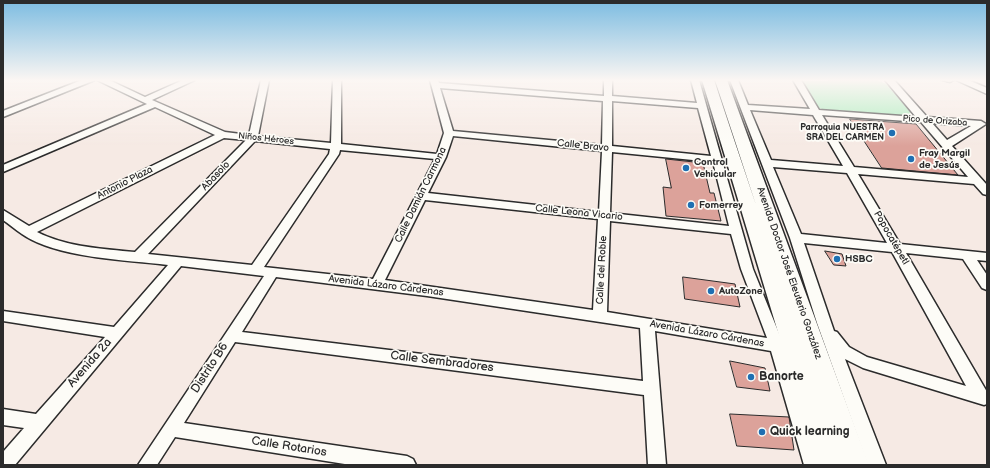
<!DOCTYPE html>
<meta charset="utf-8">
<style>
body{margin:0}
#map{position:relative;width:990px;height:468px;overflow:hidden;background:#f6eae4;font-family:"Balsamiq Sans",sans-serif}
canvas{display:block}
.frame{position:absolute;inset:0;border:4px solid #2b2b2b;pointer-events:none}
</style>
<div id="map">
<canvas width="990" height="468"></canvas>
<div class="frame"></div>
</div>
<script>
const ctx = document.querySelector('canvas').getContext('2d');
ctx.lineJoin = 'round';
function fillPath(path, color) { ctx.fillStyle = color; ctx.fill(path, 'evenodd'); }
function trace(path, color, width, dash) { ctx.strokeStyle = color; ctx.lineWidth = width; ctx.lineCap = dash ? 'butt' : 'round'; ctx.setLineDash(dash || []); ctx.stroke(path); }
function write(font, color, halo, rows, align = 'center') {
  ctx.font = font + ' "Balsamiq Sans",sans-serif'; ctx.lineWidth = 3.5; ctx.setLineDash([]); ctx.textBaseline = 'middle'; ctx.strokeStyle = halo; ctx.fillStyle = color; for (const [text, x, y, turn = 0] of rows) {
    ctx.save(); ctx.translate(x, y); ctx.rotate((+turn || 0) * Math.PI / 180); ctx.textAlign = isNaN(turn) ? turn : align; if (halo) ctx.strokeText(text, 0, 0); ctx.fillText(text, 0, 0); ctx.restore();
  }
}
const green = new Path2D(`
 M877,80l9,4 25,29 -6,4 -77,-6 -9,-3 -18,-27z`);
const building = new Path2D(`
 M850,119l66,5 42,51 -76,-7z
 M666,159l37,4 7,30h4l7,28 -55,-5 -3,-29 8,1z
 M825,251l17,3 4,12 -12,-1z
 M683,277l52,7 5,23 -55,-8z
 M730,361l35,7 5,23 -33,-4z
 M730,414l59,3 5,33 -57,-4z`);
const minor = new Path2D(`
 M82,80h13l-92,37v-6z
 M97,80h12l36,17 38,-17h12l-43,20 73,32 24,3 12,-55h8l-11,56 73,7 2,-63h8v64l96,10 7,-21 -14,-53h8l1,3 165,13v-16h8v16l85,7 -6,-23h8l54,189 31,77 38,119h-18l-33,-114 -116,-20 11,134h-18l-4,-70 -409,-53 -51,81 223,33 6,3 3,6h-65l-176,-28 -18,28h-19l126,-189 -83,-10 -166,199h-12v-13l21,-24 -21,-3v-16l33,5 69,-77 -102,-16v-10l111,16 54,-62c-41,-5 -112,-7 -146,-31 -6,-4 -13,-10 -19,-14v-10l26,16 186,-91 -60,-28 -152,65v-7l144,-61zM440,88l163,13 -1,44 -149,-14zM612,101l86,7 13,48 -99,-10zM453,136l149,15 -3,61 -171,-19 18,-36zM224,138l22,2 -111,112c-32,-3 -68,-5 -98,-20zM255,141l75,8 -1,5 -77,111 -104,-11zM340,150l95,9 -62,120 -109,-12 75,-113zM612,152l101,10 16,64 -119,-13zM425,200l173,19 -5,91 -208,-30zM610,221l121,13 10,35 26,69 -160,-26zM276,277l151,19 213,32 3,53 -401,-49z
 M730,80h8l10,25 62,4 -17,-29h8l18,30 97,7 -31,-37h9l33,37 54,4 5,3 -34,22 35,39v10l-4,-1 -9,-10 -116,-10 42,70 87,9v8l-10,-1 10,15v15l-5,-2 -19,-29 -57,-6 81,139v12l-3,1 -121,-37 -18,-9 41,106h-18l-51,-142 -27,-85zM750,110l63,5 30,51 -72,-6zM822,115l99,7 47,55 -114,-10zM932,123l39,3 -24,14zM773,167l74,6 40,70 -86,-9zM804,243l88,9 74,134 -99,-29 -18,-10 -12,-15 -3,-1z
 M942,80h12l-4,2z
 M956,80h12l19,8v6z`);
const highway = new Path2D(`
 M702,80h12l42,125 -41,-125h12l142,385h-51z`);
const markers = [
 [892,133,4,"#1f6fb2"],
 [911,159,4,"#1f6fb2"],
 [686,168,4,"#1f6fb2"],
 [691,205,4,"#1f6fb2"],
 [837,259,4,"#1f6fb2"],
 [711,291,4,"#1f6fb2"],
 [751,377,4,"#1f6fb2"],
 [762,432,4,"#1f6fb2"]
];
const farStreetnames = [
 ["Pico de Orizaba",935,121,4],
 ["Niños Héroes",266,139,6]
];
const farPoinames = [
 ["Parroquia NUESTRA",884,128],
 ["SRA DEL CARMEN",884,138]
];
const streetNames = [
 ["Calle Bravo",583,146,6],
 ["Abasolo",216,176,-46],
 ["Antonio Plaza",125,183,-27],
 ["Calle Damián Carmona",421,195,-64],
 ["Calle Leona Vicario",579,213,6],
 ["Popocatépetl",891,238,60],
 ["Calle del Roble",602,270,-87],
 ["Avenida Doctor José Eleuterio González",789,273,71],
 ["Avenida Lázaro Cárdenas",386,286,7],
 ["Avenida Lázaro Cárdenas",707,334,10]
];
const poiNames = [
 ["Fray Margil",919,153],
 ["de Jesús",919,165],
 ["Control",694,162],
 ["Vehicular",694,174],
 ["Fomerrey",699,205],
 ["HSBC",845,259],
 ["AutoZone",719,291]
];
const nearStreetnames = [
 ["Calle Sembradores",442,362,7],
 ["Avenida 2a",90,363,-49],
 ["Distrito B6",210,368,-57],
 ["Calle Rotarios",289,447,9]
];
const nearPoinames = [
 ["Banorte",759,377],
 ["Quick learning",770,432]
];
fillPath(green, '#a5ecb9');
fillPath(building, '#dca29a');
trace(building, '#2b2b2b', 1);
trace(minor, '#2b2b2b', 3);
trace(highway, '#2b2b2b', 3);
fillPath(minor, '#fdfcf7');
fillPath(highway, '#fdfcf7');
const sky = ctx.createLinearGradient(0, 0, 0, 146);
sky.addColorStop(0, '#7cbce1');
sky.addColorStop(0.55, '#fbf6f3');
sky.addColorStop(1, '#fbf6f300');
ctx.fillStyle = sky;
ctx.fillRect(0, 0, 990, 146);
for (const [x, y, r, color] of markers) { const dot = new Path2D(); dot.arc(x, y, r, 0, 2 * Math.PI); ctx.fillStyle = color; ctx.fill(dot); trace(dot, '#fdfcf7', 1.5); }
write('9px', '#2b2b2b', '#fdfcf7', farStreetnames);
write('bold 9px', '#2b2b2b', '#fdfcf7', farPoinames, 'right');
write('10px', '#2b2b2b', '#fdfcf7', streetNames);
write('bold 10px', '#2b2b2b', '#fdfcf7', poiNames, 'left');
write('12px', '#2b2b2b', '#fdfcf7', nearStreetnames);
write('bold 12px', '#2b2b2b', '#fdfcf7', nearPoinames, 'left');
</script>
